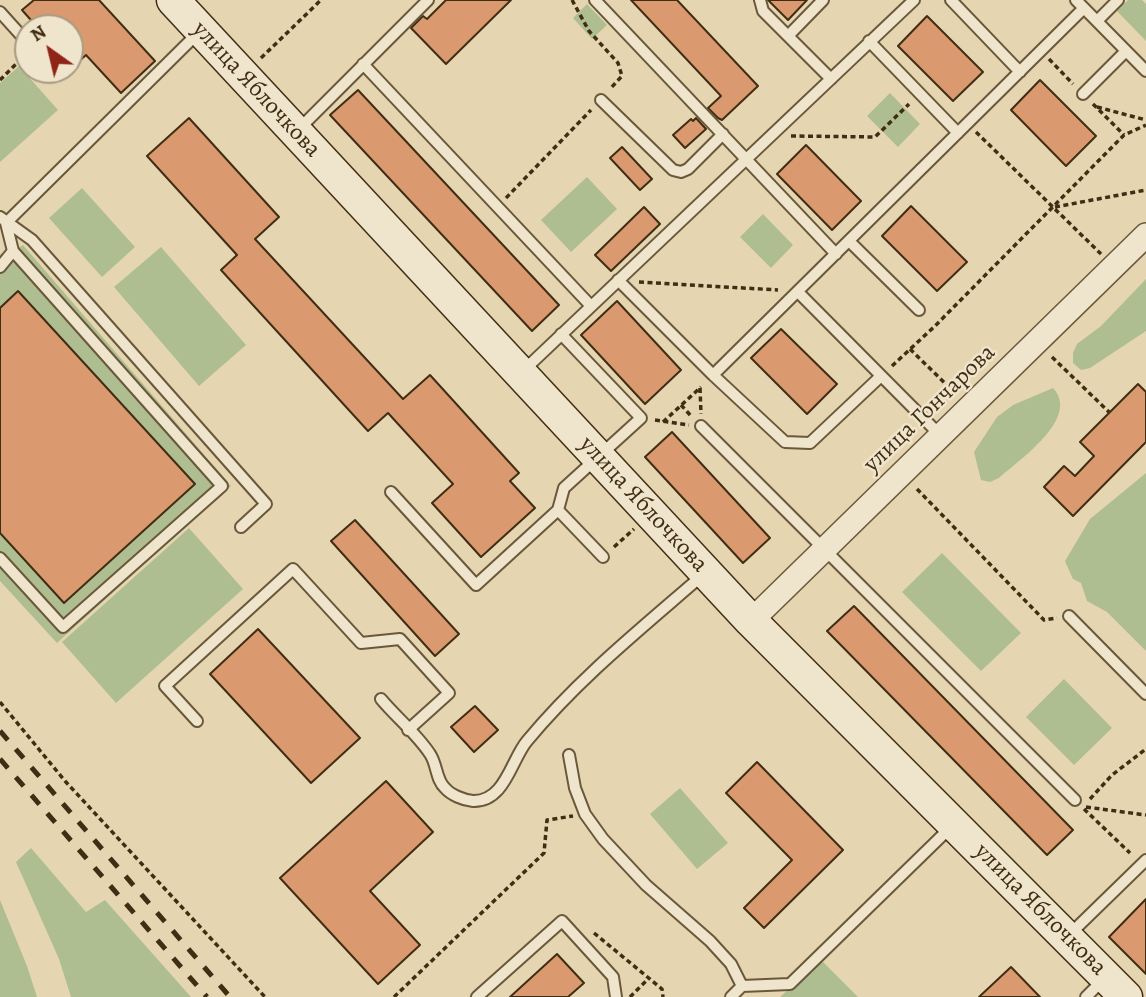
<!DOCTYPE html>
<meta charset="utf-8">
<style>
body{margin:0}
#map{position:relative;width:1146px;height:997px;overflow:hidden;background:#e6d5b1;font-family:Alegreya,serif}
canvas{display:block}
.north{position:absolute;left:14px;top:14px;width:70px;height:70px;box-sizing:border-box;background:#efe4cc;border:2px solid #a99b82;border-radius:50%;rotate:326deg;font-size:19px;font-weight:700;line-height:28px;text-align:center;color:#402e14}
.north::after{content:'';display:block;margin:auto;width:24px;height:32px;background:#8f2418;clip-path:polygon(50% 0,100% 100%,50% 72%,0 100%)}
</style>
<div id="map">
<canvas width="1146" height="997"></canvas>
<div class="north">N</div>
</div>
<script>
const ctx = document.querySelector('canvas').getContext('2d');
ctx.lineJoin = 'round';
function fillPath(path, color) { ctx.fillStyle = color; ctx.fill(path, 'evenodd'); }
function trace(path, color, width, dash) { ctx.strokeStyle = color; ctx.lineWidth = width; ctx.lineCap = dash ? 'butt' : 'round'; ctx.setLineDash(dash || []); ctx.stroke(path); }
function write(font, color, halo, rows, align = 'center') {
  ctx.font = font + ' Alegreya,serif'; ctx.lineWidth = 5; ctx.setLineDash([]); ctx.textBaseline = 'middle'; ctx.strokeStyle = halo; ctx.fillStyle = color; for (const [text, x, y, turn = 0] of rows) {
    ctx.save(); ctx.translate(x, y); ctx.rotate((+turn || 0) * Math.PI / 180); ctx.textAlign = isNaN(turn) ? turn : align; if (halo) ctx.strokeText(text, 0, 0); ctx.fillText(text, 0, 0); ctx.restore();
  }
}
const green = new Path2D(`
 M1128,0h14l4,4v37l-29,-30z
 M587,4l20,21 -15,14 -19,-21z
 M19,66l39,44 -58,52v-79z
 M890,93l30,31 -22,23 -31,-31z
 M587,177l30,32 -46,43 -30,-32z
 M82,188l53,59 -33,30 -53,-59z
 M763,214l30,31 -22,23 -31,-31z
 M23,245l208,241 -174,157 -57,-62v-327l13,-3z
 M161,247l85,98 -47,41 -85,-99z
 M1146,279v52l-56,37 -9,2 -8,-7v-10l4,-9 24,-18z
 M1053,388c28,30 -34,72 -54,90l-9,4 -9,-2 -7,-28 23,-35 16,-12z
 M1146,473v178l-39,-39 -20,-11 -6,-18 -8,-4 -8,-18 25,-42z
 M189,528l54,61 -127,114 -54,-61z
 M942,553l79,80 -40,38 -79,-79z
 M1064,679l48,49 -38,37 -48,-48z
 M680,788l48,55 -31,26 -47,-55z
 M31,848l55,64 19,-12 86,97h-120l-12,-38 -43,-97z
 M0,900l27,66 10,31h-37z
 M821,960l37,37h-78z`);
const building = new Path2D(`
 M34,0h65l56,61 -34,32 -35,-38 -16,14v-41h-32l-16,-18z
 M446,0h65l-65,64 -35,-36 12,-12 4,3z
 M631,0h46l81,86 -36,34 -4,-2 -10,-10 13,-12z
 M768,0h39l-19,20z
 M927,16l56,56 -30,29 -55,-55z
 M1040,80l56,56 -30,30 -55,-56z
 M358,90l201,215 -27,26 -202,-216z
 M189,118l90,99 -24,22 148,160 27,-24 89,98 -9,8 25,27 -54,49 -49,-54 21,-19 -65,-71 -20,18 -147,-161 16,-15 -90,-99z
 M696,118l10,11 -21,19 -12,-13 18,-16 2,2z
 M806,145l55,56 -29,29 -55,-56z
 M622,147l30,32 -12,11 -30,-32z
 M911,206l56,56 -30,29 -55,-55z
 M644,207l16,17 -49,47 -16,-16z
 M18,291l177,193 -131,119 -64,-70v-225z
 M617,301l64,69 -36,34 -64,-69z
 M781,329l56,55 -30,30 -56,-56z
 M1138,384l8,8v50l-73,74 -29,-29 20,-21 11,10 19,-20 -14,-14z
 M672,432l98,106 -27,25 -98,-106z
 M355,520l104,114 -24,22 -104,-115z
 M854,606l219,224 -26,25 -220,-224z
 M258,629l102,109 -49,45 -101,-109z
 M475,706l23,24 -24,22 -23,-25z
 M757,762l86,88 -79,78 -20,-20 48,-48 -66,-67z
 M386,781l47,51 -63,59 50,54 -42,39 -98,-106z
 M1146,899v75l-37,-37z
 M557,954l27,29 -16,14h-58z
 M1011,967l29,30h-61z`);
const path = new Path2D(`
 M572,0l17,31 29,32 4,13 -12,13
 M261,58l60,-58
 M1049,59l24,25
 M0,80l26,-26
 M1093,104l31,31
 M1097,107l49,13
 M976,132l125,122
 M791,136l84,1 34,-33
 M506,198l85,-88
 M1055,207l91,-17
 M639,282l139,8
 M910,349l46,45
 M1052,357l57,55
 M892,366l43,-40 189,-191 22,-10
 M700,388l1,26
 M681,405l11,12
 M655,420l34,5
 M663,422l38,-35
 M917,489l127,131 13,-2
 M614,547l20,-18
 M0,702l65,79 200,216
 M1090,799l22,-24 34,-26
 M1086,807l60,8
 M1084,809l46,44
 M594,933l68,56 1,8
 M394,997l150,-144 3,-33 26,-4
 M630,997l18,-18`);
const lane = new Path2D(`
 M595,0l241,254
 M760,0l3,11 68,68
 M951,0l69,72
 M1076,0l70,71
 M0,12l28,31
 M1097,21l21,-21
 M788,36l35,-36
 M869,41l89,92
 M363,64l228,242
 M1083,94l43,-43
 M601,100l72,70 8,2 7,-3 35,-35
 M297,131l131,-131
 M0,217l32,23 234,264 -25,23
 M6,223l192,-190
 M849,241l70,69
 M0,267l13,-16
 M618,280l95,95 72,67 25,1 71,-67
 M798,292l143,144
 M522,372l392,-372
 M713,375l371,-367
 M701,426l374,374
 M391,492l85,93 82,-75 6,-22 77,-70 -80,-84
 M558,510l45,47
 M0,558l63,69 159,-141 -209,-235 -7,-28
 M1069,616l77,78
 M381,699c15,18 36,35 49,55 7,10 6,26 15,34 6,7 18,12 28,13 32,1 38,-41 54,-60 52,-63 116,-114 178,-168
 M197,721l-32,-35 128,-117 68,74 39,-4 49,54 -41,37
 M569,755l6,33 10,26 18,25 43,46 64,56 21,23 11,22
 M1069,935l77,-75
 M477,997l85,-76 51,56 3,20
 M731,997l11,-11 48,-2 162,-158
 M1086,997l18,-18`);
const street = new Path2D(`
 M751,621l395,-386`);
const secondary = new Path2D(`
 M173,0l578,621 375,376`);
const rail = new Path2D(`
 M0,731l230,266
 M0,759l207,238`);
const streetNames = [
 ["улица Яблочкова",256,90,47],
 ["улица Гончарова",930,409,-44],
 ["улица Яблочкова",643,505,47],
 ["улица Яблочкова",1040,910,45]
];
fillPath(green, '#afbe91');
fillPath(building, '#da996e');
trace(building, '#402e14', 2);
trace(lane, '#6a583b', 14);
trace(street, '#6a583b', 26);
trace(secondary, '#402e14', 35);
trace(path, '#402e14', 3.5, [5, 3.5]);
trace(lane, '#efe4cc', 10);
trace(street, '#efe4cc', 23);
trace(secondary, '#efe4cc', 32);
trace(rail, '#402e14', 5, [12, 12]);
write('24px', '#402e14', '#efe4cc', streetNames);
</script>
